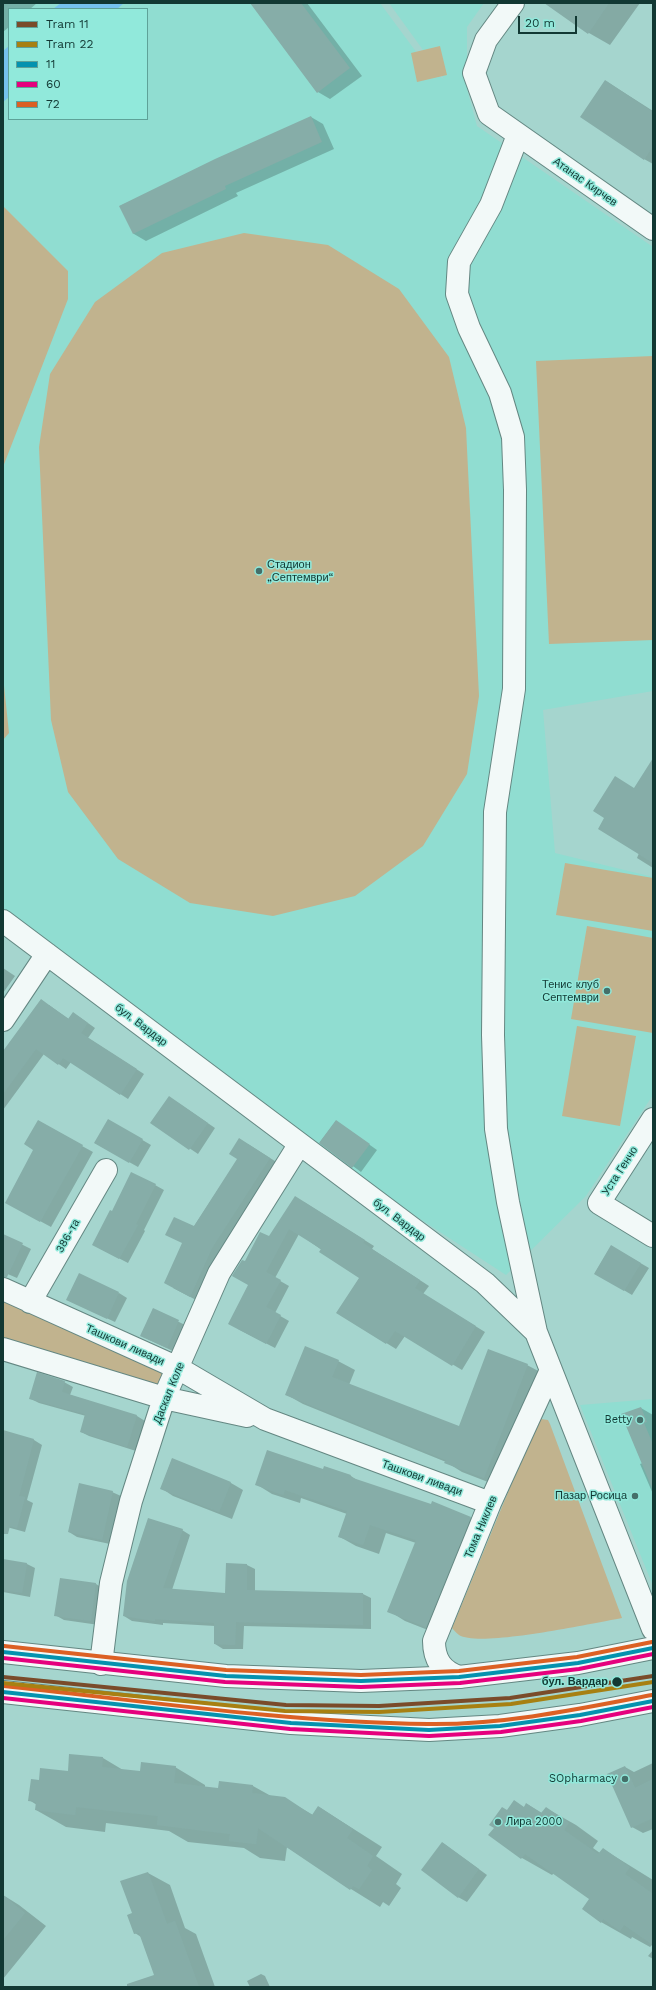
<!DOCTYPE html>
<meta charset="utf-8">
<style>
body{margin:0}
#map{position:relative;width:656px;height:1990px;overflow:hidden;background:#a5d5ce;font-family:"Work Sans",sans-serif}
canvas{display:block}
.frame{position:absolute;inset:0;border:4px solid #123833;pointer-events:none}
.legend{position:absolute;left:8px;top:8px;width:140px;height:112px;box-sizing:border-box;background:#91e9db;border:1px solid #5ea298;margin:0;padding:5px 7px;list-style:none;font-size:12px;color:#123833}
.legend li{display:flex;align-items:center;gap:8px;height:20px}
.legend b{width:20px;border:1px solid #5ea298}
.scale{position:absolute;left:518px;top:16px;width:59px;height:18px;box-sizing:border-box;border:2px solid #123833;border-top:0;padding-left:5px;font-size:12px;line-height:14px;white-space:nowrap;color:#123833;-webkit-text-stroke:3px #91e9db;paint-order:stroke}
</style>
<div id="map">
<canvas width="656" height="1990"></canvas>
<div class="frame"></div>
<ul class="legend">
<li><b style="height:5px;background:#7a4b2a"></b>Tram 11</li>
<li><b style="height:5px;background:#a78012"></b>Tram 22</li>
<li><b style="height:5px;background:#0492af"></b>11</li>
<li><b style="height:5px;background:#e5007d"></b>60</li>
<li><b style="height:5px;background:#dc6024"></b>72</li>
</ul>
<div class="scale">20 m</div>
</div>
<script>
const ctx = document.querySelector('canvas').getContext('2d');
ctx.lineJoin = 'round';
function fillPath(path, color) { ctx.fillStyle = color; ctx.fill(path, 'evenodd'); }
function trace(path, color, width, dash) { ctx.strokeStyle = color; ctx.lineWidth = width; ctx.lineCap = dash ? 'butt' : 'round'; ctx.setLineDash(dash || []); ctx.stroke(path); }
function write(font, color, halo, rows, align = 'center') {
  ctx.font = font + ' "Work Sans",sans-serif'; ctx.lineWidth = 3; ctx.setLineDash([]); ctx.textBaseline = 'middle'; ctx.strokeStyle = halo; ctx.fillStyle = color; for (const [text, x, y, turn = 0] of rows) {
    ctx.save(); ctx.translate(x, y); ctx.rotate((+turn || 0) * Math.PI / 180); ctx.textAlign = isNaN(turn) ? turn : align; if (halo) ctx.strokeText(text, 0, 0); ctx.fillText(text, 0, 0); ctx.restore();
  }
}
const built = new Path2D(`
 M3,3h377l51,69 13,7 -55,-76h95l-17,24v62l10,37 176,121v444l-110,19 12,143 98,24v218l-67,101 -80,79 -86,-56 -119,-85 -298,-225zM9,9h138v110h-138z
 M653,1399v187l-73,-181z`);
const green = new Path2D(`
 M440,46l7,29 -30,7 -6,-29z
 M3,206l65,65v28l-65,168z
 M244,233l84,12 71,44 50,68 17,71 13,268 -12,78 -44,72 -68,50 -82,20 -83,-13 -72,-44 -50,-67 -17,-72 -12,-273 11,-73 45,-72 67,-49z
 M653,356v284l-104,4 -13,-283z
 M3,676l6,57 -6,7z
 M565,863l88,15v53l-97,-16z
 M587,926l66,12v95l-82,-14z
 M577,1026l59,10 -16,90 -58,-10z
 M3,1289l172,80 -14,25 -158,-48z
 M541,1419l7,1 2,4 72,194c-29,5 -142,30 -163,17 -3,-2 -5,-5 -7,-7l85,-206z`);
const water = new Path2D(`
 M61,3h63l-7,6h-64z
 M9,46v51l-6,5v-51z`);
const shadow = new Path2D(`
 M3,3h34l-7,6h-21v18l-6,5z
 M259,3h48l55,73 -32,23 -12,-7z
 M561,3h79l-30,42 -21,-12z
 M606,81l47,30v53l-9,-5z
 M311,117l12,7 11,25 -98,44 2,3 -92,45 -12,-7 -14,-28z
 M653,760v108l-16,-10 2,-5 -4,-64z
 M3,968l12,8 -12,17z
 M49,1005l20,14 4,-6 8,5 14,10 -7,10 56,36 -16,25 -57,-37 -5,7 -22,-15 -41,56v-57z
 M177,1102l38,26 -17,26 -46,-31z
 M108,1120l43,25 -13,22 -43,-24z
 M336,1121l41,29 -16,22 -41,-30z
 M38,1122l55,30 -42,75 -35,-19 18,-59z
 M248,1144l30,19 -80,138 -25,-13 10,-45z
 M155,1185l9,5 -20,40 1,1 -17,32 -27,-14 11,-37z
 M304,1202l70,44 -2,3 57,37 -6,8 62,38 -23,38 -57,-34 -9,13 -58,-36 22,-36 -61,-43 -24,44 14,8 -14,27 14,8 -14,27 -37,-19 12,-44 -5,-23z
 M3,1235l28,14 -14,29 -14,-6z
 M611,1246l38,22 -17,27 -37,-22z
 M119,1293l8,5 -12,24 -39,-18z
 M153,1309l34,17 -12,26 -34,-16z
 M338,1361l17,9 -6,15 110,42 68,-62 17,9 -43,113 -39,-15 -16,-10 -143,-58 -16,-9z
 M64,1382l9,5 -3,8 67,21 8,5 -9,30 -47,-15 -8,-4 5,-16 -47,-13 -8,-4z
 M641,1408l12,7v79l-13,-30 3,-1z
 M3,1432l31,8 8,5 -15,55 6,3 -8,29 -22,-6z
 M172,1459l59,24 12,7 -11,29 -59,-23 -12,-8z
 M325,1467l26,9 9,6 111,36 16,9 -44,109 -38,-15 -16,-10 27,-68 -30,-10 -7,21 -23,-8 -16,-9 7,-23 -46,-16 -1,5 -28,-9 -16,-10 68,-13z
 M112,1492l9,4 -11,48 -33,-7 -8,-5z
 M182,1530l8,5 -18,55 54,4 1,-30 20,1 8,4v22l108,3 8,4v31l-127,-3 -1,23h-20l-8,-5v-18l-52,-3v2l-31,-4 -8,-5z
 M3,1560l24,4 8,4 -5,29 -27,-5z
 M61,1579l35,5 8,5 -5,36 -35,-5 -9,-5z
 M103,1758l20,12 18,2 34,-5 30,18v3l14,2 1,-8 33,4 18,10 13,2 29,17 6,-8 63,40 -6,9 26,18 -6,10 5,4 -12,18 -6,-4 -3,5 -29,-18 -64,-42 -2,14 -25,-3 -16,-10 -56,-6 -19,-11 -63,-8 -1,9 -39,-5 -30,-17 1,-5 -8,-5 11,-19z
 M653,1763v66l-10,4 -11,-6 -7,-60 9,5z
 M527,1804l15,9 4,-5 30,17 22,16 -5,7 7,5 3,-4 50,31v64l-3,3 -18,-10 -1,2 -30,-17 -11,-23 -36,-26 -2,2 -30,-17 -32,-23 18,-24 16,-4z
 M443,1843l44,32 -20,27 -9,-5z
 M148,1873l22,12 15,43 11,6 19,53h-60v-11l-14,-39 -6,-4 -2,-19z
 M3,1895l16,10 27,21 -43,53z
 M653,1950v9l-5,-3z
 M261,1974l4,2 5,11h-20l-3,-6z`);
const building = new Path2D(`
 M250,3h51l49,65 -33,25z
 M544,3h65l-21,31z
 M605,80l48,32v34l-9,14 -64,-43z
 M311,116l11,26 -97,44 1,3 -93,45 -14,-28 96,-47z
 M653,758v105l-55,-34 6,-11 -11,-7 22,-35 19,12z
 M41,999l27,20 5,-7 15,11 -7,10 56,36 -17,26 -57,-37 -5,7 -22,-16 -33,45v-43z
 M169,1096l39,27 -19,27 -39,-27z
 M108,1119l35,20 -14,24 -35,-20z
 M38,1120l45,25 -43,77 -35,-19 28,-53 -9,-6z
 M336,1120l34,24 -18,24 -33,-25z
 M239,1138l31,20 -58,90 -22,49 -26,-14 18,-40 -17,-8 9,-18 20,9 43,-67 -8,-5z
 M131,1172l25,12 -20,40 2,1 -19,34 -27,-14 18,-35 2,1z
 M295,1196l70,44 -2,3 57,37 -5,8 61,38 -24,40 -57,-35 -9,13 -50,-31 23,-35 -40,-26 2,-3 -32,-20 -23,43 15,8 -15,27 15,8 -15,29 -38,-20 20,-39 -16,-9 1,-2 9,-14 3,1 15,-29 9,4z
 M3,1234l20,9 -16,34h-4z
 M611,1245l30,18 -17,28 -30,-17z
 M79,1273l40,19 -12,27 -41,-19z
 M153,1308l26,12 -12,28 -27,-12z
 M305,1346l34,14 -7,17 127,49 29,-77 40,15 -44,114 -40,-15 2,-3 -161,-65z
 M37,1372l28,9 -3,11 75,23 -10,32 -47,-15 5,-18 -56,-15z
 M641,1407l6,15 -3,1 9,21 -1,44 -31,-74z
 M3,1430l31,9 -15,57 6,1 -8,31 -7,-2 -2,8h-5z
 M267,1450l56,19 1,-3 27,9 -1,2 81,27 1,-3 39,16 -45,110 -39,-15 29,-72 -46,-15 -7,20 -25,-8 9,-26 -62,-21 -2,5 -28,-10z
 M172,1458l59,24 -12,30 -59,-23z
 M79,1483l34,8 -11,49 -34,-8z
 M148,1518l35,11 -20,59 62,5 1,-30 21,1v26l116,3v32l-127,-3 -1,23 -21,-1v-21l-59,-4v2l-32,-5 4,-35z
 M3,1559l24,4 -5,30 -19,-3z
 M60,1578l36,5 -5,38 -37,-5z
 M69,1754l34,3 -1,10 38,4 1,-9 35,4 -2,17 44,5 1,-7 34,4 -1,8 33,4 27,18 6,-9 35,23 -6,9 26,18 -6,10 5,4 -13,19 -6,-3 -3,4 -92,-62 -2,16 -27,-3 1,-7 -73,-9 1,-9 -82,-9 -1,8 -40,-5 1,-8 -8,-1 3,-22 8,1 1,-12 28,3z
 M625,1766l10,22 18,-9v39l-22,10 -24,-54z
 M514,1800l10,7 2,-4 15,10 5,-6 23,16 -5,7 34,24 5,-6 27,19 -5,7 28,20v51l-29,-20 -4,6 -17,-12 -2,4 -19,-14 7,-10 -64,-45 -4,5 -33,-24 6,-7 -5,-3 13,-18 5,3z
 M442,1842l37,27 -21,29 -37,-28z
 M148,1872l19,52 8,-3 24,66h-72v-3l27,-9 -15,-42 -5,1 -7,-19 5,-2 -12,-32z
 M3,1895l22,18 -22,27z`);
const minor = new Path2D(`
 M513,3l-27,37 -12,33 15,41 164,115
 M518,135l-27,70 -32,57 -2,32 12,34 31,65 13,44 2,53 -1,199 -19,123 -2,223 3,94 12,73 28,130
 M3,921l482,362 51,49 117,297
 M3,1020l44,-66
 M653,1119l-54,84 54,33
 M3,1289l175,79 87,51 225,84
 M30,1302l76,-132
 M3,1349l161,49 83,18
 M101,1664l10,-81 20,-82 33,-103 55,-125 80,-128
 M459,1677c-17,-6 -25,-17 -25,-36l56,-138 61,-133`);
const major = new Path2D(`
 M3,1652l223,24 135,5 98,-4 119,-14 75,-15
 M3,1692l288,31 138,7 71,-4 80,-11 73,-14`);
const bus1 = new Path2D(`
 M3,1652l223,24 135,5 98,-4 119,-14 75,-15
 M3,1692l288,31 138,7 71,-4 80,-11 73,-14`);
const bus2 = new Path2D(`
 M3,1658l222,24 136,5 99,-4 119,-14 74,-15
 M3,1698l287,31 139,7 72,-4 80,-11 72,-14`);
const bus3 = new Path2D(`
 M4,1646l222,24 135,5 98,-4 118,-14 75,-15
 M4,1686c140,15 282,36 424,38 75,1 151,-15 224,-29`);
const tram1 = new Path2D(`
 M3,1677l283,28 93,1 131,-8 143,-22`);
const tram2 = new Path2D(`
 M3,1683l282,28 94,1 132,-8 142,-22`);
const markers = [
 [259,571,4,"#456f69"],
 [607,991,4,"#456f69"],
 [640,1420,4,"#456f69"],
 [635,1496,4,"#456f69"],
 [617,1682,5.5,"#123833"],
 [625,1779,4,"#456f69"],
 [498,1822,4,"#456f69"]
];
const streetNames = [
 ["Атанас Кирчев",585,182,35],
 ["бул. Вардар",141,1025,37],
 ["Уста Генчо",620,1171,-57],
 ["бул. Вардар",399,1220,37],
 ["386-та",68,1236,-60],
 ["Ташкови ливади",125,1345,24],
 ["Даскал Коле",169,1393,-68],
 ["Ташкови ливади",422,1478,20],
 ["Тома Никлев",481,1527,-67]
];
const poiNames = [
 ["Стадион",267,565,"left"],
 ["„Септември“",267,578,"left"],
 ["Тенис клуб",599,985],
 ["Септември",599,998],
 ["Betty",632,1420],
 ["Пазар Росица",627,1496],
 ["SOpharmacy",617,1779],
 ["Лира 2000",506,1822,"left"]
];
const stopNames = [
 ["бул. Вардар",608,1682]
];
fillPath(built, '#90ddd1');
fillPath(green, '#c1b38e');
fillPath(water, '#75c2ee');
fillPath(shadow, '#0003');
fillPath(building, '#86ada8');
trace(minor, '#648782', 24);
trace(major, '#648782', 24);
trace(minor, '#f2f9f8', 22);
trace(major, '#f2f9f8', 22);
trace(bus1, '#0492af', 4);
trace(bus2, '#e5007d', 4);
trace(bus3, '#dc6024', 4);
trace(tram1, '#7a4b2a', 4);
trace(tram2, '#a78012', 4);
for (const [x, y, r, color] of markers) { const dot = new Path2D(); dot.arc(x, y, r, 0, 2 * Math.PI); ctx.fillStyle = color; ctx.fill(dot); trace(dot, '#91e9db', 1.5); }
write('11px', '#123833', '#91e9db', streetNames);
write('11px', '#123833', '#91e9db', poiNames, 'right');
write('bold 11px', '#123833', '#91e9db', stopNames, 'right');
</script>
